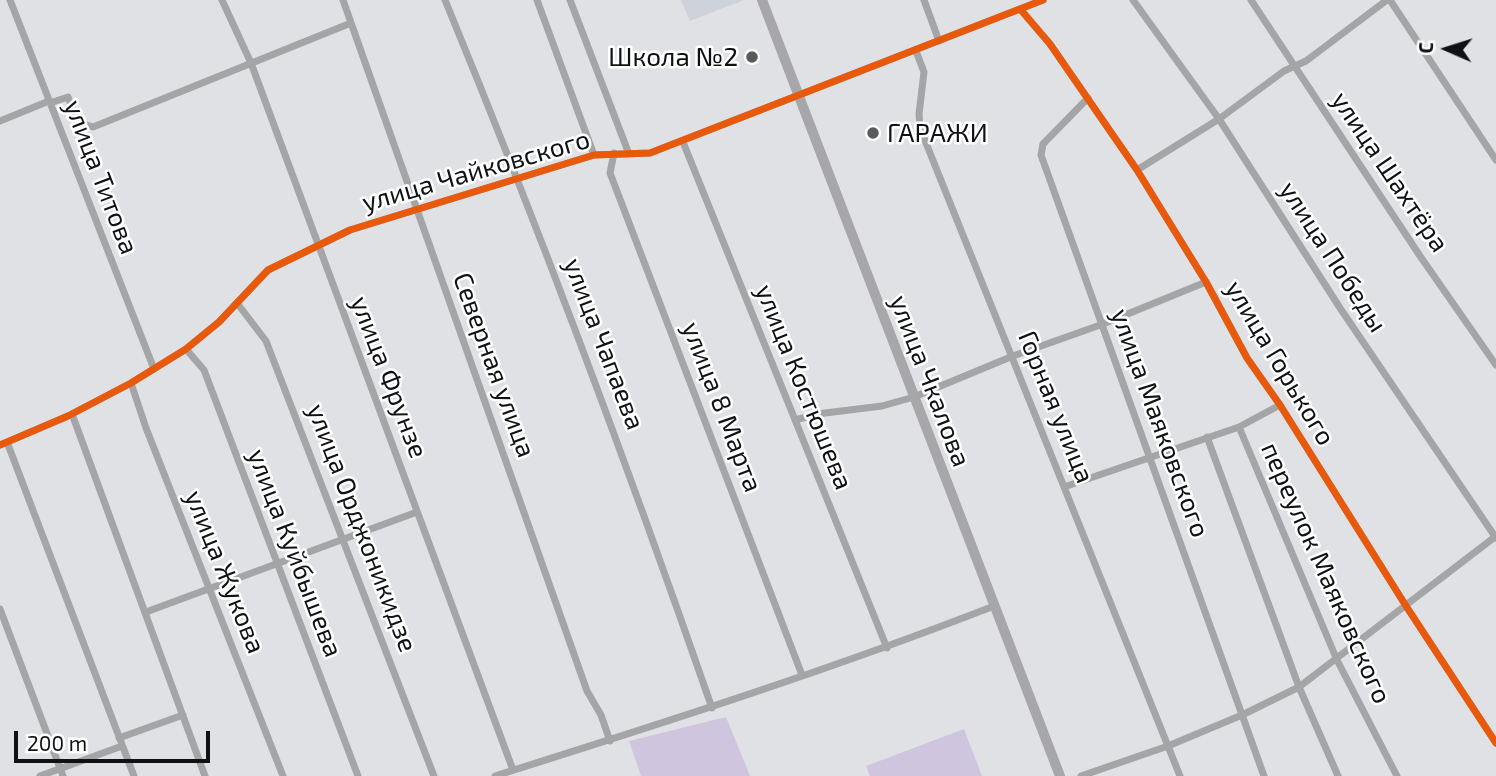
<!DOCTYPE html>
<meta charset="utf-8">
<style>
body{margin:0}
#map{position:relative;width:1496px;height:776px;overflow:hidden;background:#dfe1e5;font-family:"Exo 2",sans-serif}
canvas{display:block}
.north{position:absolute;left:1412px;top:14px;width:70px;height:70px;-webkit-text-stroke:5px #fff;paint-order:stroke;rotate:273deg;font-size:19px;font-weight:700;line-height:28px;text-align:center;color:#0f1113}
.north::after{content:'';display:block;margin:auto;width:24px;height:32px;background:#0f1113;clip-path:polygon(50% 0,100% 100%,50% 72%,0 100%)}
.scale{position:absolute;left:14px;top:731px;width:196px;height:32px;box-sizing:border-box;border:4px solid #0f1113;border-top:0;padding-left:9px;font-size:21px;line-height:24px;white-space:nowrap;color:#0f1113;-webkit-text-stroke:5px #fff;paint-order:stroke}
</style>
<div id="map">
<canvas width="1496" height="776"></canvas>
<div class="north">С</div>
<div class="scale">200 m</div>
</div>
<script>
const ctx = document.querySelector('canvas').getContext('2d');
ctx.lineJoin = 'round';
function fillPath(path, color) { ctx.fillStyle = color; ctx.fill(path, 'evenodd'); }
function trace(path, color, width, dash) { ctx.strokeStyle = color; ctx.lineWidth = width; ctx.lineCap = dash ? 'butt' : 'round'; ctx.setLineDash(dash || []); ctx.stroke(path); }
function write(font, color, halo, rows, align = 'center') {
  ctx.font = font + ' "Exo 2",sans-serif'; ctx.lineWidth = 5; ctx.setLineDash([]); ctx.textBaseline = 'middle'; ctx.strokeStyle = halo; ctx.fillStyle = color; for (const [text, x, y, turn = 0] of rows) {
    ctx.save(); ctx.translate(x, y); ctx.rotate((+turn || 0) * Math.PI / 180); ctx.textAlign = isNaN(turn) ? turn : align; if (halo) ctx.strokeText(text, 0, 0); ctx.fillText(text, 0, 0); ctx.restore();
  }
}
const built = new Path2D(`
 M681,0h63l-54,21z`);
const green = new Path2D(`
 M726,717l24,59h-109l-12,-35z
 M964,729l18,47h-112l-4,-10z`);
const minor = new Path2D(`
 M10,0l144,369
 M222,0l29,63 262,707
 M343,0l244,691 14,24 9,26
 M445,0c96,233 184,469 267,708
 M537,0l57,155
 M570,0l59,154
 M924,0l15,41
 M1133,0l86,119 121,189 156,230
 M1251,0l169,256 76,109
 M1390,0l106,160
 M1021,10l29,34 87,126 69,112 41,76 33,47 126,201 90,137
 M916,51l8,21 -5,42 1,14 260,648
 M1088,98l-45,46 -2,11 223,621
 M50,103l18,-6 10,25 15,5 258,-104
 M0,121l49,-20
 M683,142l204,506
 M614,153l-4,20 192,502
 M1137,170l82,-51 65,-48 22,-10 81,-61
 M237,303l29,38 168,435
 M186,349l18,21 154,406
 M131,383l15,45 137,348
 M1280,405l-41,22 98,233 60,116
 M72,414l133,362
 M795,420l22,-6 65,-8 32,-9 99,-41 90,-32 103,-42
 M1207,437l92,250 39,89
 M7,442l127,334
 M0,445l68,-29 63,-33 55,-34 33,-27 49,-52 82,-40 244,-75 56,-2 393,-153
 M1064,487l175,-60
 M0,609l63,167
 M146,612l271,-100
 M119,738l64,-23
 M40,776l82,-30
 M495,776c168,-53 335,-106 499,-170
 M1081,776l87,-30 74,-31 57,-28 197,-151`);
const major = new Path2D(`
 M762,0l298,776`);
const cycleway = new Path2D(`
 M1021,10l29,34 87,126 69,112 41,76 33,47 126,201 90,137
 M0,445l68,-29 63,-33 55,-34 33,-27 49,-52 82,-40 244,-75 56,-2 393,-153`);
const markers = [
 [752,57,7,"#585a5c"],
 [873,133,7,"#585a5c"]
];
const poiNames = [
 ["Школа №2",738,57],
 ["ГАРАЖИ",887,133,"left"]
];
const streetNames = [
 ["улица Чайковского",476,171,-16],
 ["улица Шахтёра",1390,172,56],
 ["улица Титова",101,177,69],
 ["улица Победы",1333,257,57],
 ["улица Чапаева",604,344,69],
 ["улица Горького",1280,363,59],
 ["Северная улица",494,365,70],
 ["улица Фрунзе",389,377,69],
 ["улица Чкалова",930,381,69],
 ["улица Костюшева",804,387,68],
 ["улица 8 Марта",722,407,69],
 ["Горная улица",1056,407,68],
 ["улица Маяковского",1160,423,70],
 ["улица Орджоникидзе",362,528,69],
 ["улица Куйбышева",295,553,69],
 ["улица Жукова",225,572,68],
 ["переулок Маяковского",1326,573,66]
];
fillPath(built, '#cdd2db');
fillPath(green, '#d0c5de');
trace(minor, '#a4a5a6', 7);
trace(major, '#a7a7aa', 10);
trace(cycleway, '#e8590c', 7);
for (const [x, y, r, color] of markers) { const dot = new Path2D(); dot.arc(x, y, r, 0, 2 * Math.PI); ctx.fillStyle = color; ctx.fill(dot); trace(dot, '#fff', 2.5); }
write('26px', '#0f1113', '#fff', poiNames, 'right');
write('26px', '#0f1113', '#fff', streetNames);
</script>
